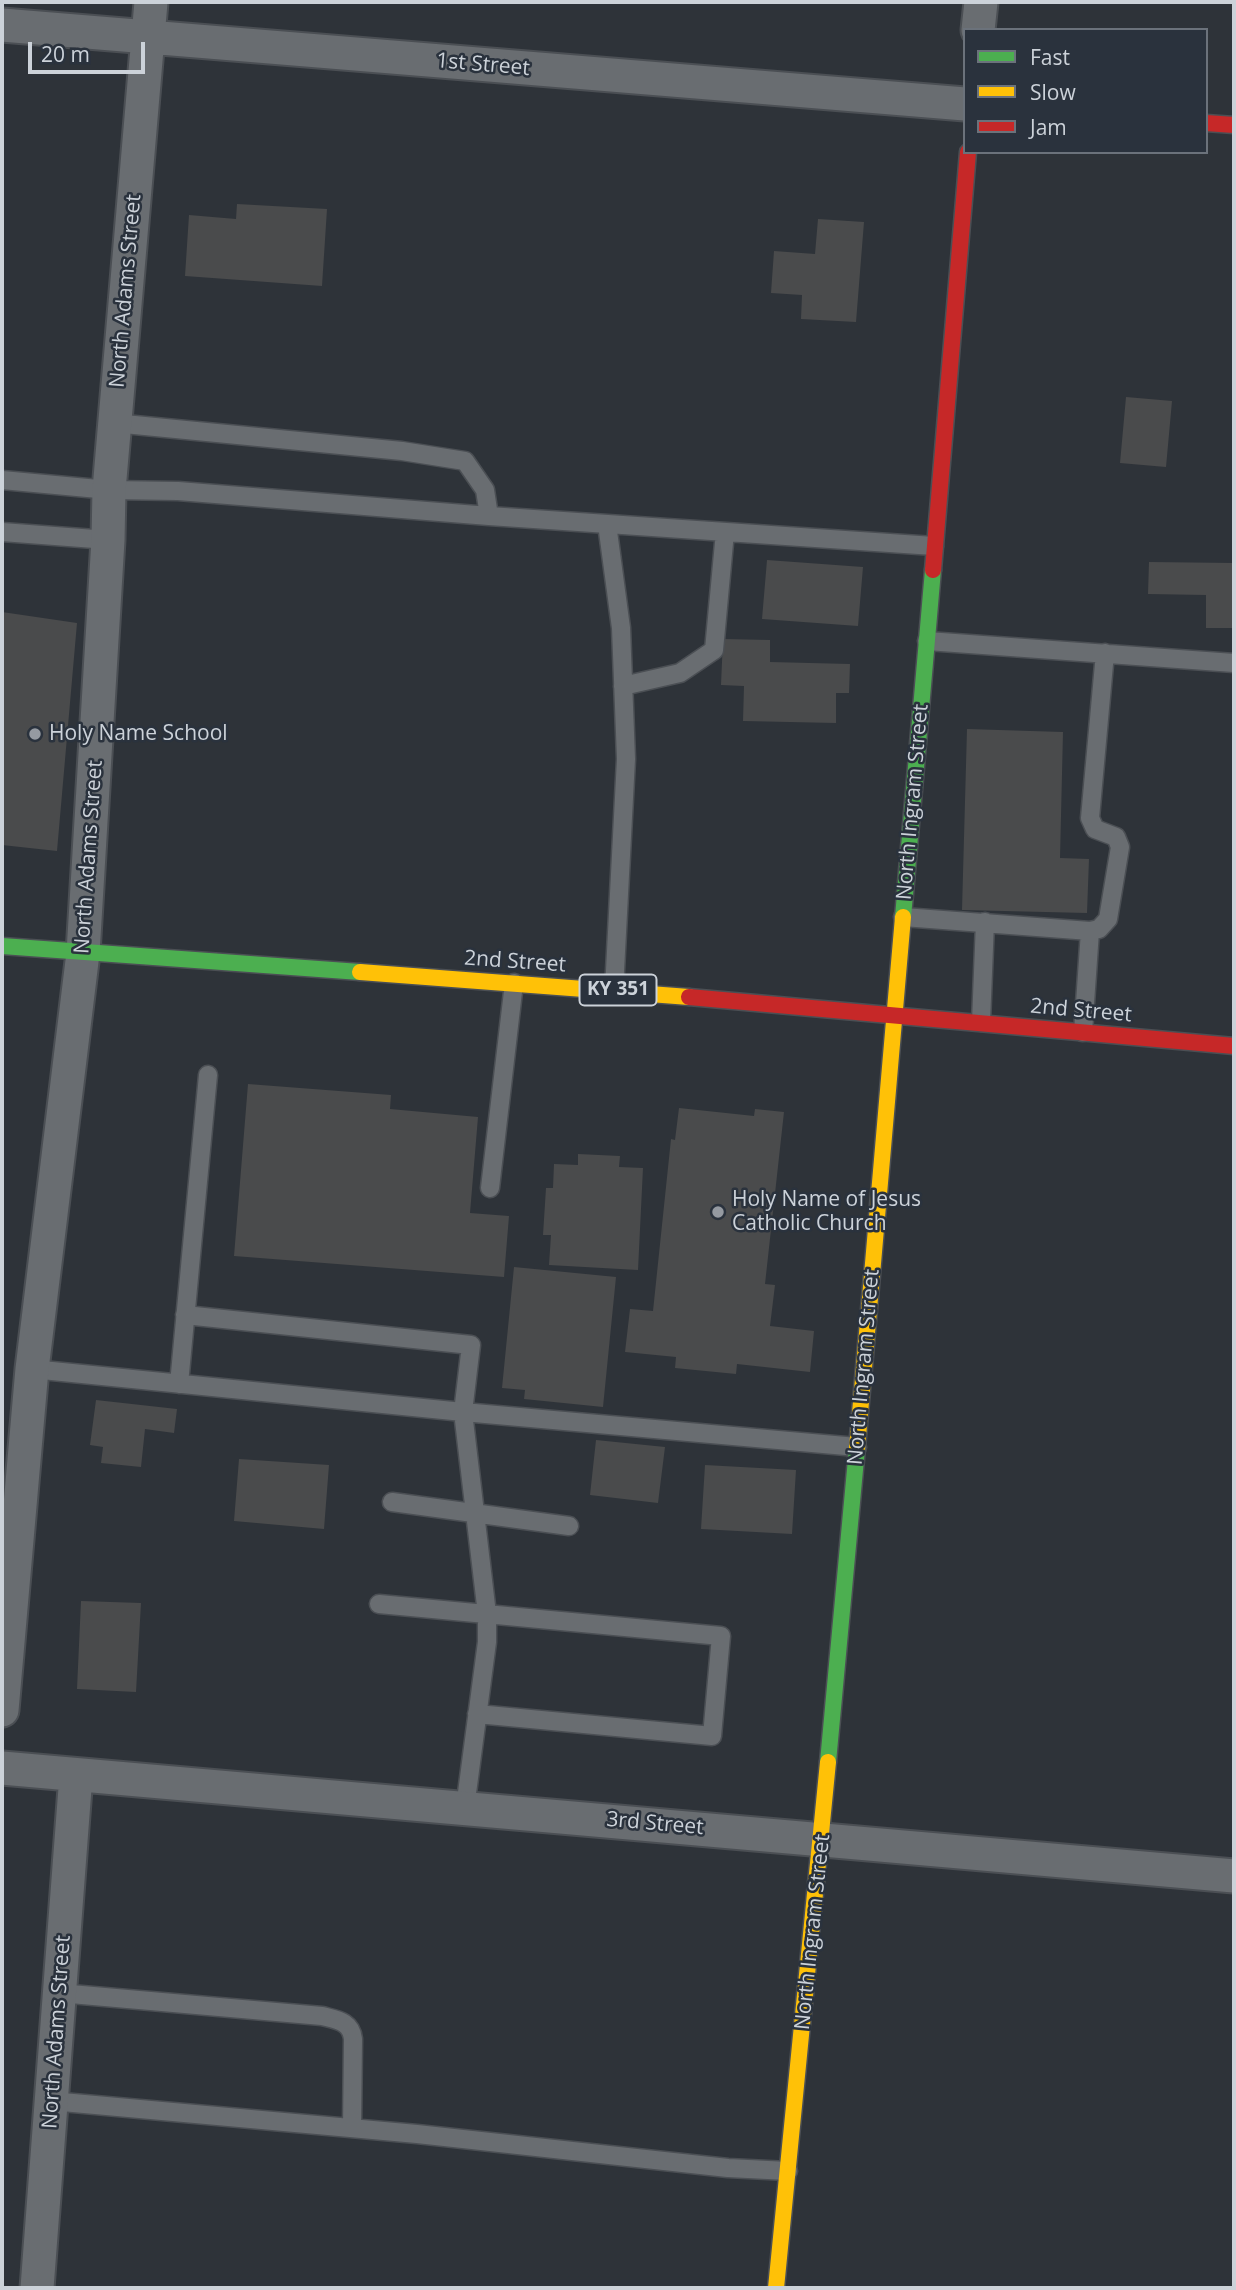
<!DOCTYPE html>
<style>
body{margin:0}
#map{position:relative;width:1236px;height:2290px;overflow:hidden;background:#2e3339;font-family:"Open Sans",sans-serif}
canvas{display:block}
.frame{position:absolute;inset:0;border:4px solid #ccd2d9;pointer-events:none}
.legend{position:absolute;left:963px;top:28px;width:245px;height:126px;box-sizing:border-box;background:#2a323d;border:2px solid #6b727b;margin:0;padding:9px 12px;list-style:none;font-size:21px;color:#ccd2d9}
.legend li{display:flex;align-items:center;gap:14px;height:35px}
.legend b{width:35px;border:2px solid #6b727b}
.scale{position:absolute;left:28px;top:42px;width:117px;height:32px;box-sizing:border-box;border:4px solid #ccd2d9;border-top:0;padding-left:9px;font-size:21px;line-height:24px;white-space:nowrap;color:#ccd2d9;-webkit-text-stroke:5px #2a323d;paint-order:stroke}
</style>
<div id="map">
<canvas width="1236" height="2290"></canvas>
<div class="frame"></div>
<ul class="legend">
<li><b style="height:9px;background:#4caf50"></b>Fast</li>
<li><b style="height:9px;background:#ffc107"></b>Slow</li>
<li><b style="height:9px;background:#c62828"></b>Jam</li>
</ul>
<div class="scale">20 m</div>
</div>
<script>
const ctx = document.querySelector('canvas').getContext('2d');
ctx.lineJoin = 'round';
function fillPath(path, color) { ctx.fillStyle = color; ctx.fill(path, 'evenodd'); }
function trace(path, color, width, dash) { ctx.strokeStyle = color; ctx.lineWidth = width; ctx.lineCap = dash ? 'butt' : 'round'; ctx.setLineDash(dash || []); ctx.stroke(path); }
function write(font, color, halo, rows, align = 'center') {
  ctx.font = font + ' "Open Sans",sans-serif'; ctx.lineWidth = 5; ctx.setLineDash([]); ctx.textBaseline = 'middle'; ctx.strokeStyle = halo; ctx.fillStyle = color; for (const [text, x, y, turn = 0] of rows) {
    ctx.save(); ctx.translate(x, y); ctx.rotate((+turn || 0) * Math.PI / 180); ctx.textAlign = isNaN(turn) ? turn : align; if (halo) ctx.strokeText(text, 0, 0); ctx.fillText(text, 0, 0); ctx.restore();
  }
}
const building = new Path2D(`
 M237,204l90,5 -5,77 -137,-10 4,-61 47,4z
 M818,219l46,3 -8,100 -55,-3 1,-24 -31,-2 3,-42 41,3z
 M1126,397l46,4 -6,66 -46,-4z
 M767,560l96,7 -5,59 -96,-7z
 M1149,562l85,1v65h-28v-33l-58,-1z
 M2,612l75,11 -20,228 -55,-6z
 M723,639l47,1v22l80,2 -1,29h-13v30l-93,-2 1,-35 -23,-1z
 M967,729l96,3 -3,126 29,1 -2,54 -125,-3z
 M248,1084l143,11 -1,14 88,8 -8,96 39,3 -5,61 -270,-21z
 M679,1108l75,8 1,-7 29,3 -19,172 10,1 -5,41 44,5 -4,41 -73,-8 -1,10 -61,-6 1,-11 -51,-5 5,-43 23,2 18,-172 4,1z
 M578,1154l42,2 -1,11 24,1 -5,102 -89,-5 2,-30h-8l3,-47h7l1,-24 24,1z
 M514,1267l102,10 -13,130 -79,-8 1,-9 -23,-2z
 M96,1400l81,9 -3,24 -29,-4 -4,38 -40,-4 2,-16 -13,-2z
 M596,1440l69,7 -7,56 -68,-8z
 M239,1459l90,6 -5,64 -90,-8z
 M705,1465l91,5 -4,64 -91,-5z
 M81,1601l60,2 -5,89 -59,-3z`);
const lane = new Path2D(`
 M2,480l107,10 69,1 311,25 -4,-26 -20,-29 -63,-10 -288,-28
 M489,516l445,30
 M607,524l14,104 5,131 -12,231
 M2,532l106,8
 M927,641l307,22
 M623,686l57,-13 34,-23 11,-118
 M903,917l187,14 9,-2 9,-10 12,-72 -4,-10 -21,-8 -5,-11 15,-165
 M981,1022l4,-100
 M1083,1032l7,-101
 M490,1188l24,-205
 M185,1315l286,30 -8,67 24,202v28l-22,166
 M32,1369l431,43 394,35
 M179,1384l29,-309
 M392,1502l177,24
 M379,1604l342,32 -9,100 -235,-22
 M59,1993l263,23c15,4 29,5 31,23l-1,89
 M51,2101l366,33 311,34 60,3`);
const street = new Path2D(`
 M2,25l963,79
 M978,30l3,-28
 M2,1710l30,-341 51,-416 25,-413 1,-50 42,-488
 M2,1768l1232,108
 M37,2288l39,-513`);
const fast = new Path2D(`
 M903,917l30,-347
 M2,946l358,26
 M828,1762l29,-314`);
const slow = new Path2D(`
 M360,972l329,25
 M857,1448l46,-531
 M776,2288l52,-526`);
const jam = new Path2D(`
 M1206,123l28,2
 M933,570l35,-418
 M689,997l545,49`);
const markers = [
 [35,734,7,"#959aa1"],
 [718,1212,7,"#959aa1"]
];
const shields = [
 [618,990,77]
];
const shieldNames = [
 ["KY 351",618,990]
];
const streetNames = [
 ["1st Street",483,65,5],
 ["North Adams Street",126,291,-85],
 ["North Ingram Street",913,802,-85],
 ["North Adams Street",89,857,-86],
 ["2nd Street",515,962,4],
 ["2nd Street",1081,1011,5],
 ["North Ingram Street",864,1367,-85],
 ["3rd Street",655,1824,5],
 ["North Ingram Street",813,1932,-84],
 ["North Adams Street",57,2032,-86]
];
const poiNames = [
 ["Holy Name School",49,734],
 ["Holy Name of Jesus",732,1200],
 ["Catholic Church",732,1224]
];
fillPath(building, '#4a4b4c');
trace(lane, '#4b4f54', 21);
trace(street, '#4b4f54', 37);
trace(fast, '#4b4f54', 19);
trace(slow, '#4b4f54', 19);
trace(jam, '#4b4f54', 19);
trace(lane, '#696d71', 18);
trace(street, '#696d71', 33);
trace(fast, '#4caf50', 16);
trace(slow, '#ffc107', 16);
trace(jam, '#c62828', 16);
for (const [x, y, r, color] of markers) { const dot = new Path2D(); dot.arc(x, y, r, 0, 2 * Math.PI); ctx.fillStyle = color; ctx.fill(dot); trace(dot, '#2a323d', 2.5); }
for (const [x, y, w] of shields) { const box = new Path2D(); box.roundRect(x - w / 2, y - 15.5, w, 31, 5); ctx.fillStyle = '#2a323d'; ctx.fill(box); trace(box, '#ccd2d9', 2); }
write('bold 19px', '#ccd2d9', null, shieldNames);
write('21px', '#ccd2d9', '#2a323d', streetNames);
write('21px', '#ccd2d9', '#2a323d', poiNames, 'left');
</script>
